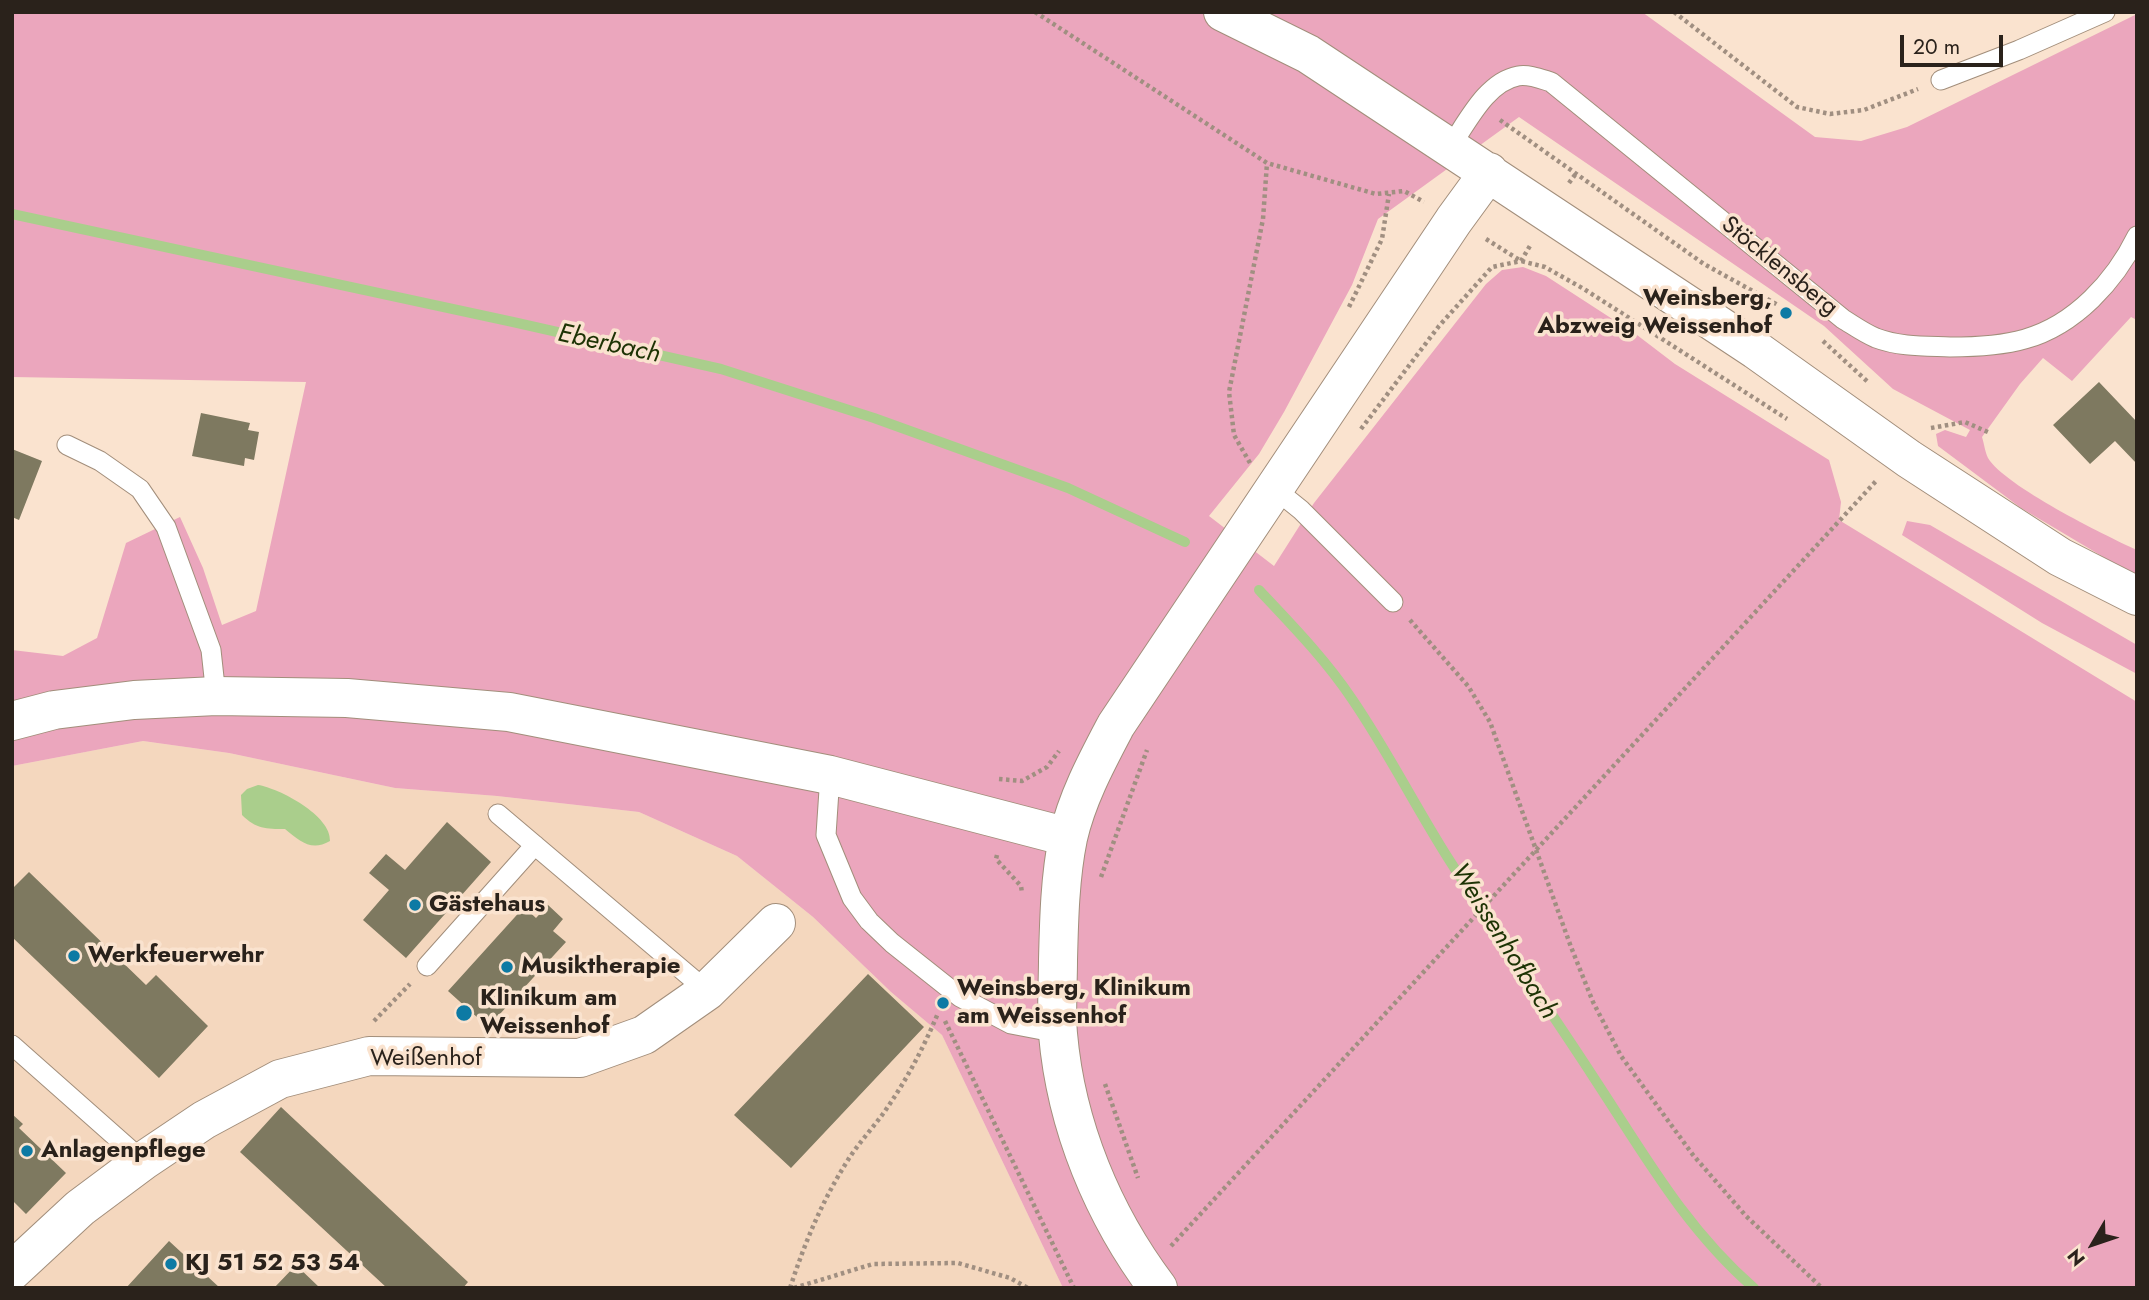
<!DOCTYPE html>
<meta charset="utf-8">
<style>
body{margin:0}
#map{position:relative;width:2149px;height:1300px;overflow:hidden;background:#fae3cf;font-family:Jost,sans-serif}
canvas{display:block}
.frame{position:absolute;inset:0;border:14px solid #2a221b;pointer-events:none}
.north{position:absolute;left:2058px;top:1209px;width:70px;height:70px;-webkit-text-stroke:5px #fae3cf;paint-order:stroke;rotate:231deg;font-size:19px;font-weight:700;line-height:28px;text-align:center;color:#2a221b}
.north::after{content:'';display:block;margin:auto;width:24px;height:32px;background:#2a221b;clip-path:polygon(50% 0,100% 100%,50% 72%,0 100%)}
.scale{position:absolute;left:1900px;top:35px;width:103px;height:32px;box-sizing:border-box;border:4px solid #2a221b;border-top:0;padding-left:9px;font-size:21px;line-height:24px;white-space:nowrap;color:#2a221b;-webkit-text-stroke:5px #fae3cf;paint-order:stroke}
</style>
<div id="map">
<canvas width="2149" height="1300"></canvas>
<div class="frame"></div>
<div class="north">N</div>
<div class="scale">20 m</div>
</div>
<script>
const ctx = document.querySelector('canvas').getContext('2d');
ctx.lineJoin = 'round';
function fillPath(path, color) { ctx.fillStyle = color; ctx.fill(path, 'evenodd'); }
function trace(path, color, width, dash) { ctx.strokeStyle = color; ctx.lineWidth = width; ctx.lineCap = dash ? 'butt' : 'round'; ctx.setLineDash(dash || []); ctx.stroke(path); }
function write(font, color, halo, rows, align = 'center') {
  ctx.font = font + ' Jost,sans-serif'; ctx.lineWidth = 7; ctx.setLineDash([]); ctx.textBaseline = 'middle'; ctx.strokeStyle = halo; ctx.fillStyle = color; for (const [text, x, y, turn = 0] of rows) {
    ctx.save(); ctx.translate(x, y); ctx.rotate((+turn || 0) * Math.PI / 180); ctx.textAlign = isNaN(turn) ? turn : align; if (halo) ctx.strokeText(text, 0, 0); ctx.fillText(text, 0, 0); ctx.restore();
  }
}
const built = new Path2D(`
 M143,741l86,12 166,35 102,8 142,16 98,44 76,61 78,75 51,43 121,253h-1051v-522z`);
const green = new Path2D(`
 M12,12h1630l173,125 46,4 46,-14 230,-113v306l-6,-3 -59,64 -29,-23 -23,26 -38,53c2,6 3,15 6,21 17,28 116,77 149,92v27l-116,-69 -83,-62 -2,-12 9,-4 21,7 4,-7 -77,-41 -69,-63 -305,-209 -141,102 -26,66 -68,127 -25,42 -50,62 65,50 40,-63 172,-219 16,-14 21,-3 23,9 91,59 38,29 154,96 12,42 -2,18 298,182v586h-1074l-121,-253 -51,-43 -78,-75 -76,-61 -98,-44 -142,-16 -102,-8 -166,-35 -86,-12 -131,25v-116l51,6 34,-18 29,-95 54,-26 23,51 19,57 34,-14 50,-229 -294,-5z
 M1907,521l23,4 207,120v29l-95,-51 -140,-88z`);
const water = new Path2D(`
 M258,785c21,3 74,31 72,56 -19,11 -30,0 -45,-12 -19,0 -29,0 -43,-14l-1,-20 6,-6z`);
const stream = new Path2D(`
 M12,214l501,108 208,47 153,49 194,70 117,54
 M1259,590c33,35 67,70 93,109 35,51 63,107 96,159 47,74 98,146 146,220 50,76 91,150 160,210`);
const building = new Path2D(`
 M2099,382l38,40v42l-22,-23 -25,23 -37,-39z
 M201,413l49,10 -2,7 11,2 -5,28 -9,-2 -1,8 -52,-10z
 M12,449l30,12 -23,59 -7,-3z
 M447,822l44,40 -85,96 -43,-38 26,-30 -20,-17 17,-19 19,16z
 M29,872l117,113 10,-10 52,51 -49,52 -147,-141v-48z
 M548,905l15,14 -10,12 13,11 -78,85 -40,-36 76,-84 12,11z
 M868,974l56,53 -133,141 -57,-53z
 M281,1107l187,175 -5,6h-76l-147,-136z
 M12,1114l11,10 -4,4 47,45 -40,41 -14,-14z
 M169,1241l51,47h-94z
 M296,1265l24,23h-46z`);
const path = new Path2D(`
 M1035,12l232,151 109,31 28,-3 20,11
 M1674,12l123,95 33,7 34,-4 54,-21
 M1500,120l204,144 74,41
 M1569,183l8,-11
 M1486,239l35,22 24,6 39,22 203,130
 M1349,307l33,-68 7,-45
 M1823,341l45,41
 M1931,428l34,-6 25,11
 M1361,429l78,-103 53,-59 29,-6 10,-17
 M1250,463l-16,-28 -5,-43 34,-173 4,-56
 M1410,620l58,66 22,36 81,225 22,55 28,54 72,99 53,61 76,72
 M999,779l23,2 25,-14 12,-16
 M997,855l-1,4 25,27 1,7
 M1101,877l46,-127
 M374,1021l36,-37
 M945,1021l129,267
 M1105,1084l33,94
 M1171,1246l706,-766
 M790,1288c15,-46 32,-87 58,-128 11,-18 27,-34 39,-52 20,-29 37,-61 51,-95
 M794,1288l79,-24 85,-1 52,15 18,10`);
const lane = new Path2D(`
 M1941,80l78,-30 86,-38
 M1450,147c17,-24 36,-65 68,-71 11,-2 23,3 33,6l292,237c10,6 21,14 33,19 24,9 49,8 74,9 25,0 51,-1 75,-8 50,-14 90,-58 112,-103
 M67,445l33,16 40,28 26,38 45,123 5,46
 M1275,489l26,21 92,92
 M830,775l-4,60 26,63 17,23 23,22 68,54 51,27 47,9
 M498,814l209,177
 M427,966l108,-121
 M12,1045l131,116`);
const street = new Path2D(`
 M12,1271l68,-63 63,-47 61,-41 76,-41 89,-23 211,2 64,-23 63,-44 69,-68`);
const secondary = new Path2D(`
 M1223,12l85,42 448,296 153,109 151,98 77,39
 M12,721l42,-11 80,-10 82,-4 131,2 162,14 321,63 238,62
 M1158,1288c-55,-73 -92,-162 -100,-254 -2,-24 0,-50 0,-74 1,-41 2,-83 10,-122 9,-40 29,-77 48,-113l338,-505 35,-48`);
const markers = [
 [1786,313,7,"#0d7aa4"],
 [415,905,7,"#0d7aa4"],
 [74,956,7,"#0d7aa4"],
 [507,967,7,"#0d7aa4"],
 [943,1003,7,"#0d7aa4"],
 [464,1013,9,"#0d7aa4"],
 [27,1151,7,"#0d7aa4"],
 [171,1264,7,"#0d7aa4"]
];
const streetNames = [
 ["Stöcklensberg",1779,267,39],
 ["Weißenhof",426,1059]
];
const poiNames = [
 ["Weinsberg,",1772,299,"right"],
 ["Abzweig Weissenhof",1772,327,"right"],
 ["Gästehaus",429,905],
 ["Werkfeuerwehr",88,956],
 ["Musiktherapie",521,967],
 ["Weinsberg, Klinikum",957,989],
 ["am Weissenhof",957,1017],
 ["Klinikum am",480,999],
 ["Weissenhof",480,1027],
 ["Anlagenpflege",41,1151],
 ["KJ 51 52 53 54",185,1264]
];
const waterNames = [
 ["Eberbach",609,345,12],
 ["Weissenhofbach",1503,942,58]
];
fillPath(built, '#f4d7be');
fillPath(green, '#eba6bd');
fillPath(water, '#aace8c');
trace(stream, '#aace8c', 10);
fillPath(building, '#7e7960');
trace(lane, '#a28e7b', 21);
trace(street, '#a28e7b', 40);
trace(secondary, '#a28e7b', 40);
trace(path, '#a08f81', 4.5, [3.5, 3.5]);
trace(lane, '#fff', 19);
trace(street, '#fff', 38);
trace(secondary, '#fff', 38);
for (const [x, y, r, color] of markers) { const dot = new Path2D(); dot.arc(x, y, r, 0, 2 * Math.PI); ctx.fillStyle = color; ctx.fill(dot); trace(dot, '#fae3cf', 2.5); }
write('24px', '#2a221b', '#fae3cf', streetNames);
write('bold 24px', '#2a221b', '#fae3cf', poiNames, 'left');
write('italic 26px', '#1d3304', '#fae3cf', waterNames);
</script>
